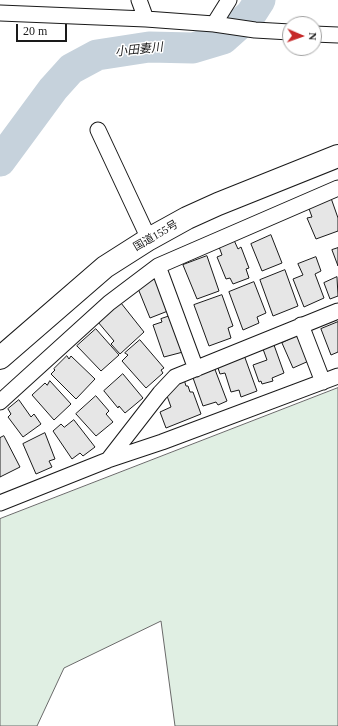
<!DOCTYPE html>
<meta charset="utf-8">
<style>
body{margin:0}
#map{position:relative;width:338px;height:726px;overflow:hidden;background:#fff;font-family:"Times New Roman",serif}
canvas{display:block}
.north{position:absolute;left:282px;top:16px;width:40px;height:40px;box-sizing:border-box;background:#fff;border:1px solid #a3a3a3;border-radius:50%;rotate:92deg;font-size:11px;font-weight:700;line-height:16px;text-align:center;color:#1a1a1a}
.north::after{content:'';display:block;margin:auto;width:14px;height:18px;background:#c62828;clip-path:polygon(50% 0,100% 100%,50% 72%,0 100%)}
.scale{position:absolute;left:16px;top:24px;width:51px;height:18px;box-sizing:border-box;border:2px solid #1a1a1a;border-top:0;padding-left:5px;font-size:12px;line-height:14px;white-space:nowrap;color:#1a1a1a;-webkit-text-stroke:3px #fff;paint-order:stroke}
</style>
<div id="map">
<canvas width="338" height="726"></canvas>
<div class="north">N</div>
<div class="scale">20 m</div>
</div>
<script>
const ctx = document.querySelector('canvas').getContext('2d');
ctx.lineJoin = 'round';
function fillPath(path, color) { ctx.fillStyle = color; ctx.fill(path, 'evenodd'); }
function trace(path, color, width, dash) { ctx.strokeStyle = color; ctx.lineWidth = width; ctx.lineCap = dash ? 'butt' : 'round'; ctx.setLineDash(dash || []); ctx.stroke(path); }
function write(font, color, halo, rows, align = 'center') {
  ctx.font = font + ' "Times New Roman","Noto Sans JP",serif'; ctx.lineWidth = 3; ctx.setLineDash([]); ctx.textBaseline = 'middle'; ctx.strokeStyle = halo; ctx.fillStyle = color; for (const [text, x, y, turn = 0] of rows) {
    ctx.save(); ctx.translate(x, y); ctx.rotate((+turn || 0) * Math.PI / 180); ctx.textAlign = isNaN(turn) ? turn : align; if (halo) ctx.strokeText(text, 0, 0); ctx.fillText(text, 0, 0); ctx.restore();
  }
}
const green = new Path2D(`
 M338,388v338h-163l-14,-105 -97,47 -27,58h-37v-207z`);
const river = new Path2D(`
 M0,161l53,-72 18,-20 26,-14 52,-8 44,1 30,-9 28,-25 9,-14`);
const building = new Path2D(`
 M331,198l7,20v13l-22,8 -9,-21 5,-1 -4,-11z
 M271,235l11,28 -20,8 -11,-27z
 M233,238l5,11 3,-2 8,21 -3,1 3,9 -16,6 -3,-6 -4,1 -9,-22 5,-2 -4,-11z
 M338,248v18l-6,-16z
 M207,256l12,35 -22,8 -14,-34z
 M316,257l5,14 -6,3 9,24 -20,9 -11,-28 10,-4 -5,-11z
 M285,270l13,36 -25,10 -13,-36z
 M161,277l12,32 -23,9 -13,-32z
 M337,277l1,19 -8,3 -6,-16z
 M254,282l12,31 -9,4 2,6 -16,7 -14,-38z
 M222,295l11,31 -5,2 3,10 -22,8 -15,-41z
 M121,303l23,29 -24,22 -9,-10 3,-3 -16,-19z
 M176,314l7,38 -19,5 -11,-32 9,-3 -1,-3z
 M338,322v30l-7,3 -10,-26z
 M96,329l23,26 -18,16 -24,-25z
 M301,334l10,26 -18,8 -11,-25z
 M140,340l24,28 -3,2 2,3 -17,15 -24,-27 6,-6 -3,-2z
 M274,345l10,28 -12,5 1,3 -11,3 -1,-3 -2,1 -6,-17 14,-5 -4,-11z
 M244,355l13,36 -16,6 -2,-7 -8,2 -6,-19 -5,1 -3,-9z
 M67,356l2,3 2,-3 24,23 -19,20 -25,-25 4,-4 -1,-1z
 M214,367l13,34 -9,4 -2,-3 -13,4 -11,-31z
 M123,374l20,24 -18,15 -6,-7 -1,2 -14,-17z
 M183,376l3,10h2l2,6h3l8,22 -35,14 -6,-16 11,-5 -5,-14z
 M50,381l21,23 -17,16 -22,-25 13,-12 2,2z
 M96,396l13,15 -3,3 7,8 -17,14 -20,-22z
 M19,400l12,17 3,-3 7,10 -18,13 -15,-20 3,-3 -3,-5z
 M74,420l21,27 -12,9 -3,-3 -8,6 -19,-28 8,-7 3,3z
 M45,433l10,26 -6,2 3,6 -16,7 -13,-30z
 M4,436l16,31 -20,10v-39z`);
const street = new Path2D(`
 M139,0l7,19
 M0,13l146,6 68,5 41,6 35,2
 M214,24l15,-24
 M314,34l24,1
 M98,130l51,109
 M158,266l38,103
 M301,325l22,57
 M0,402l109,-99 49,-37 180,-78
 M108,460l52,-67 15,-16 163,-66
 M0,503l108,-43 54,-18 176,-66`);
const highway = new Path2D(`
 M0,358l105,-91 44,-28 38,-21 31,-14 120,-48`);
const streetNames = [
 ["国道155号",156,236,-30]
];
const waterNames = [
 ["小田妻川",139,50,-6]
];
fillPath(green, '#e0efe3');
trace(green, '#6a6a6a', 1);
trace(river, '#c6d2dc', 31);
fillPath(building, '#e6e6e6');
trace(building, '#1a1a1a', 1);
trace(street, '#1a1a1a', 17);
trace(highway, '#1a1a1a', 24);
trace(street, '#fff', 15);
trace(highway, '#fff', 22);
write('11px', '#1a1a1a', '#fff', streetNames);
write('italic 12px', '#1a1a1a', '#fff', waterNames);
</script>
